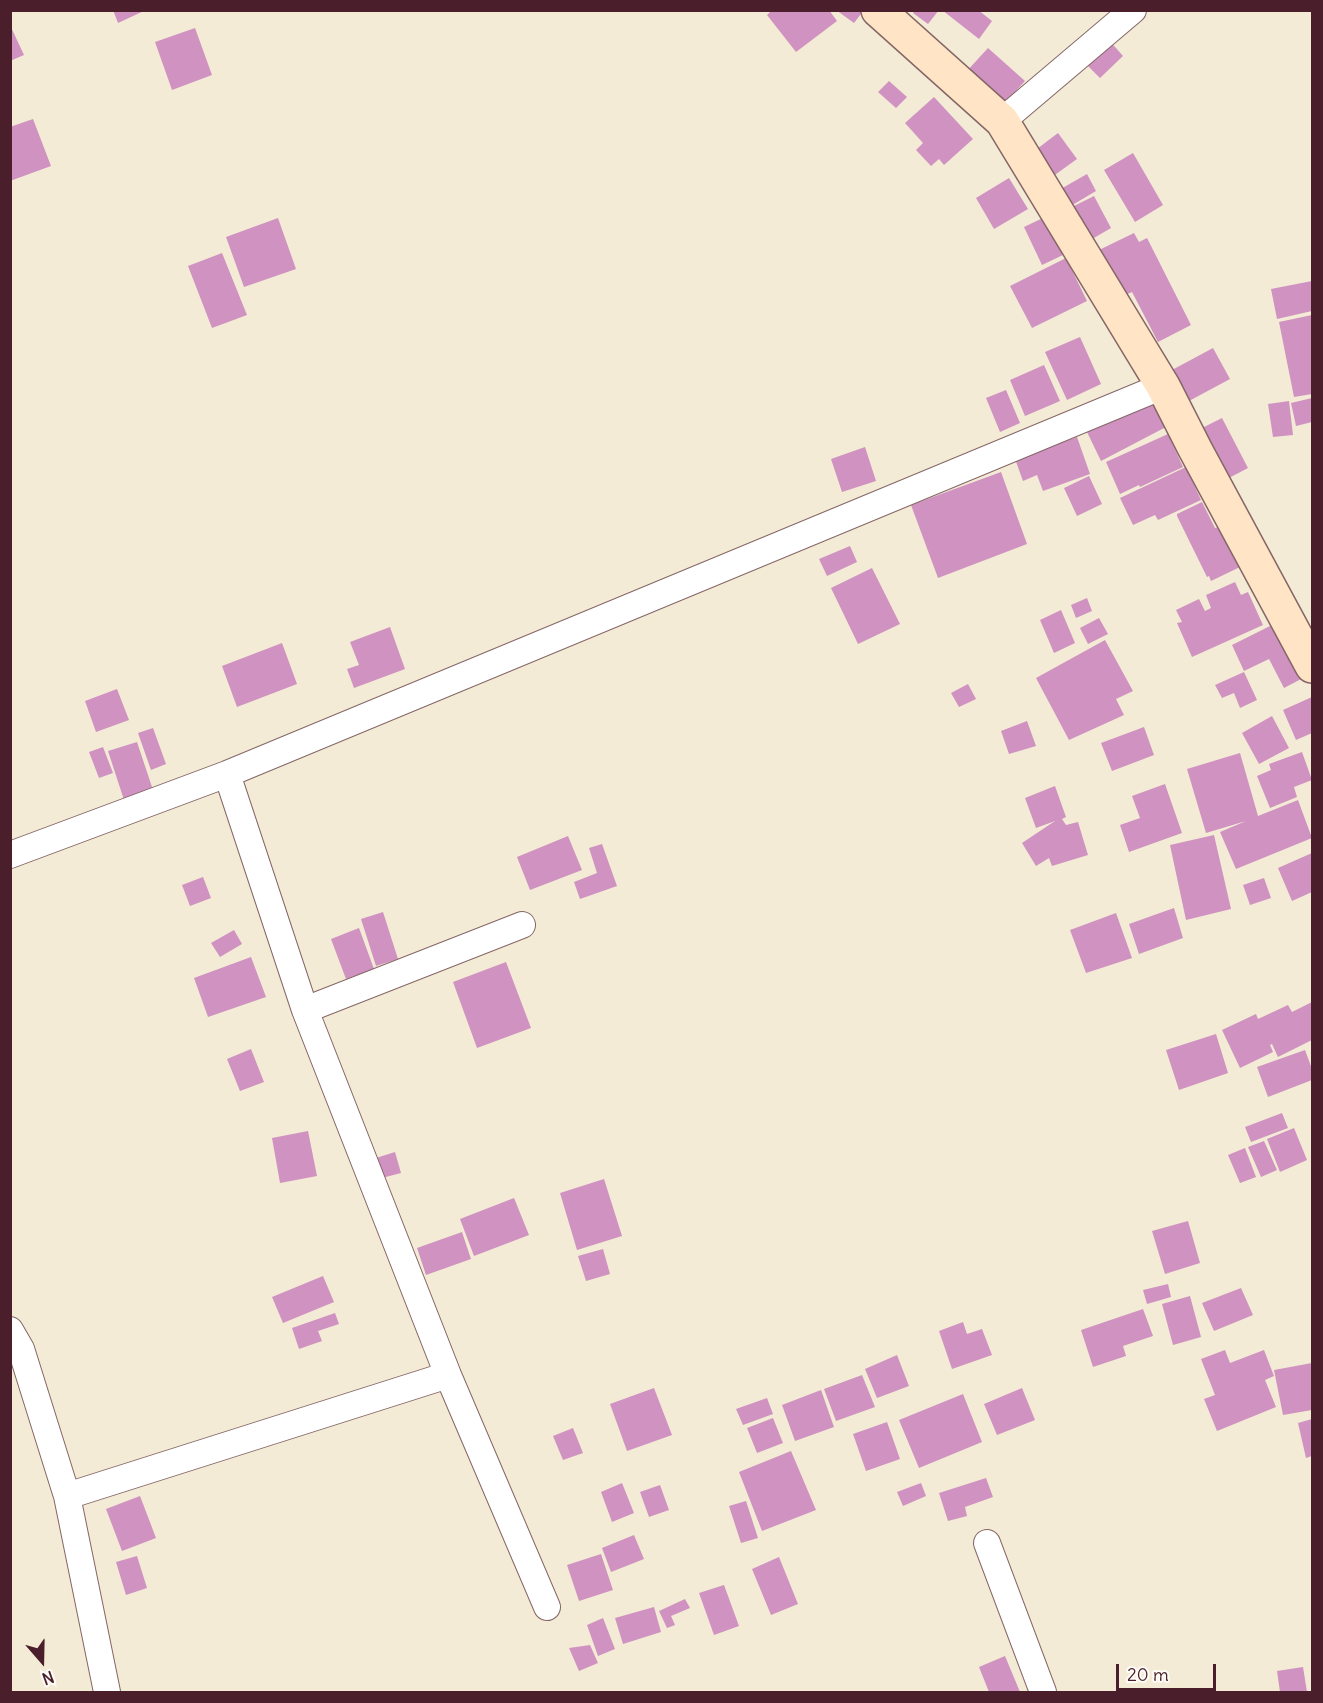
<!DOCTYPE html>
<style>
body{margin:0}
#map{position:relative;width:1323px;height:1703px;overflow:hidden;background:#f3ebd5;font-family:Delius,sans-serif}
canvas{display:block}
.frame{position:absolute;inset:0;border:12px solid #4a1f2b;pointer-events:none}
.north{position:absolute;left:12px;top:1631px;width:60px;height:60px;-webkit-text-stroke:4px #fdfcf7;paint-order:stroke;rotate:160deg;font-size:16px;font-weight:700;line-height:24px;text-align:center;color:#4a1f2b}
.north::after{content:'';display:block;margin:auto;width:21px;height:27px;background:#4a1f2b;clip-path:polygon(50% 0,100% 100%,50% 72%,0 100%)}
.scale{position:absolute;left:1116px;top:1664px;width:100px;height:27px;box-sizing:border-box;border:3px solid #4a1f2b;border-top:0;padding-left:8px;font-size:18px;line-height:21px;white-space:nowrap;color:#4a1f2b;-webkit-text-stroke:4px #fdfcf7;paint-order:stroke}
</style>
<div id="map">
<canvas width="1323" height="1703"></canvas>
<div class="frame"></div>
<div class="north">N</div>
<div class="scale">20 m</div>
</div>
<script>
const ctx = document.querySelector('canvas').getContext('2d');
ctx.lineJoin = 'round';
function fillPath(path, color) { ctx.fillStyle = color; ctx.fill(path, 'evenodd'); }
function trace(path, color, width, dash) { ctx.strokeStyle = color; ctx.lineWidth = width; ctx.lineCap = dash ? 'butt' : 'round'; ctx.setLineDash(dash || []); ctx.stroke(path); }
const building = new Path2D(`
 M113,10h33l-28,13z
 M772,10h57l8,11 -41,31 -29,-37z
 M836,10h28l-10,13z
 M915,10h24l-11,14 -15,-11z
 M942,10h36l14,11 -13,18z
 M10,25l14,30 -14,6z
 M195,28l17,47 -40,15 -17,-48z
 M1108,39l15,17 -23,22 -14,-14z
 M988,48l37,33 -22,24 -37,-33z
 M889,81l18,16 -11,11 -18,-16z
 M934,97l39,42 -29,26 -5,-6 -8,7 -15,-16 7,-7 -18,-20z
 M33,119l18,47 -41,15v-54z
 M1058,133l19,26 -25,18 -19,-25z
 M1133,153l30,52 -28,17 -31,-52z
 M1087,174l9,17 -27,16 -10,-17z
 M1009,178l19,31 -34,20 -18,-31z
 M1094,196l17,32 -24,14 -19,-33z
 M1045,217l18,38 -21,10 -18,-38z
 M278,218l18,51 -52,18 -18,-50z
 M1134,233l5,9 8,-4 44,87 -33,17 -26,-50 -9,4 -26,-45z
 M222,253l25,62 -35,13 -24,-62z
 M1066,258l21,43 -55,27 -22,-42z
 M1312,281v30l-35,8 -6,-30z
 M1312,315v79l-18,3 -15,-75z
 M1080,337l21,47 -34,16 -22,-48z
 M1213,348l17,31 -41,22 -17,-31z
 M1044,365l16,36 -35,15 -15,-36z
 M1006,390l14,33 -20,9 -14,-34z
 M1312,398v24l-16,4 -5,-23z
 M1153,401l13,26 -65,34 -14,-29z
 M1289,401l4,34 -20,2 -5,-33z
 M1222,418l26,50 -21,11 -27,-50z
 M1168,434l15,33 -43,20 -1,-2 -19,9 -14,-32z
 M1077,437l13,37 -47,17 -6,-16 -14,6 -8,-22z
 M865,447l11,34 -34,11 -11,-33z
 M1186,467l15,33 -43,20 -3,-5 -22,10 -13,-27z
 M1001,472l26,72 -89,34 -27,-73z
 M1089,476l13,28 -25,12 -13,-28z
 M1202,502l13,26 5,-1 20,40 -29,14 -2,-5 -2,1 -30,-61v-2z
 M850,546l7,16 -30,14 -8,-17z
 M872,568l28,56 -42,20 -27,-56z
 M1235,582l6,13 7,-3 15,33 -71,32 -15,-34 5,-1 -6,-12 23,-11 6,12 6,-3 -5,-13z
 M1087,598l5,13 -16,7 -5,-13z
 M1061,610l14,33 -21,10 -14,-33z
 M1099,618l9,16 -20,10 -8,-16z
 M1276,623l27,55 -19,10 -15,-29 -25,12 -12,-26z
 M390,627l15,42 -51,19 -7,-19 12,-4 -9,-23z
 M1105,640l28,51 -17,8 8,16 -55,25 -33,-62z
 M282,643l15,41 -60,23 -15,-41z
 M1244,672l13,28 -17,8 -6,-15 -12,5 -7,-13z
 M968,684l8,15 -17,8 -8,-14z
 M117,689l12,31 -33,12 -11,-31z
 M1312,697v36l-16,7 -13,-30z
 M1272,716l17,32 -30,16 -17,-31z
 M1027,721l9,25 -27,8 -8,-23z
 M1144,727l10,28 -42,16 -11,-28z
 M153,728l13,36 -15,6 -13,-37z
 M137,742l16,48 -29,10 -16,-49z
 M103,747l10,26 -14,5 -10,-26z
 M1302,752l10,28 -18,7 3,10 -27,11 -13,-32 14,-6 -2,-6z
 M1240,753l18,63 40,-16 14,38 -76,31 -16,-37 26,-11 -40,12 -19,-64z
 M1165,784l17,49 -53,19 -9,-27 20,-7 -8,-22z
 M1055,786l11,31 -4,2 4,6 12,-3 10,33 -36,11 -3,-8 -13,8 -14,-23 33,-22 -19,7 -11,-30z
 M1214,835l17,74 -45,11 -16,-75z
 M568,836l14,34 -52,20 -13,-33z
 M602,844l15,42 -37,13 -6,-17 23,-9 -8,-25z
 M1312,853v39l-20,9 -14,-33z
 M203,877l8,21 -21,8 -8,-21z
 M1264,878l7,20 -21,7 -7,-20z
 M1174,908l9,30 -44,16 -10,-30z
 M383,912l15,47 -22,7 -15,-47z
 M1116,913l16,45 -46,15 -16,-43z
 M359,928l15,41 -28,10 -15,-40z
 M234,930l8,14 -22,13 -9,-14z
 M251,957l15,40 -58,20 -14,-39z
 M506,962l25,66 -54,20 -24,-66z
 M1312,1002v38l-34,17 -6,-13 -2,1 3,7 -33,16 -18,-38 34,-16 2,5 30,-14 4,7z
 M1216,1034l12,39 -49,17 -13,-40z
 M251,1049l13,33 -24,9 -13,-32z
 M1305,1050l7,19v11l-44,17 -11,-30z
 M1282,1113l6,15 -37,14 -6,-15z
 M1294,1128l13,32 -27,12 -13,-33z
 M308,1131l9,45 -37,7 -8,-45z
 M1264,1141l13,29 -16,7 -13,-30z
 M1245,1148l11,29 -16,6 -12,-28z
 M395,1152l6,21 -19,5 -6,-20z
 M604,1179l18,57 -45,14 -17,-57z
 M514,1198l15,37 -55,21 -14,-37z
 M1188,1221l12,42 -35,11 -13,-43z
 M462,1232l9,27 -45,16 -9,-27z
 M603,1249l7,25 -24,7 -8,-25z
 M323,1276l11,26 -51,21 -11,-26z
 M1168,1284l3,13 -24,7 -4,-14z
 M1241,1288l12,27 -39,16 -12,-28z
 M1190,1296l11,41 -28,8 -11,-41z
 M1143,1309l10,27 -30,10 3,10 -33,11 -12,-37z
 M335,1313l4,11 -21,7 4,10 -23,8 -7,-21z
 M963,1322l4,12 15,-5 10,26 -40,14 -13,-38z
 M1225,1350l5,13 34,-13 10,26 -9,4 11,27 -59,24 -13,-32 11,-4 -14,-36z
 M897,1355l12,31 -32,12 -12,-29z
 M1312,1363v47l-29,5 -9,-45z
 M862,1375l13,32 -39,14 -12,-32z
 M654,1388l18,47 -45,16 -17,-47z
 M1022,1388l13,32 -38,15 -13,-31z
 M821,1390l13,37 -39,14 -13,-36z
 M963,1394l19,48 -63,26 -20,-48z
 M767,1398l6,16 -30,11 -7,-16z
 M773,1418l10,25 -26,10 -10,-25z
 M1312,1419v37l-6,2 -8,-35z
 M887,1422l13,37 -34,12 -13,-37z
 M573,1428l10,25 -20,7 -10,-24z
 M791,1451l25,59 -54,21 -23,-59z
 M986,1478l7,19 -28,10 2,9 -19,5 -9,-28z
 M622,1483l12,30 -22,9 -11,-30z
 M921,1483l5,13 -23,10 -6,-14z
 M660,1485l9,25 -20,7 -9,-25z
 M140,1496l16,42 -34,13 -16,-42z
 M746,1501l12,37 -17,5 -12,-37z
 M634,1535l10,24 -33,13 -9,-24z
 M601,1554l12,36 -34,11 -12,-36z
 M137,1556l10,32 -21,7 -10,-33z
 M779,1557l19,47 -27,11 -19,-46z
 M724,1585l15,41 -25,9 -15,-42z
 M685,1599l5,9 -19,8 4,9 -8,3 -8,-17z
 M654,1607l7,25 -38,12 -8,-26z
 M603,1618l12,31 -17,7 -11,-31z
 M590,1645l8,18 -19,8 -10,-23z
 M1005,1656l15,36h-31l-10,-25z
 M1303,1667l4,25h-27l-3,-21z`);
const street = new Path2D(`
 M1002,121l131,-111
 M227,774l78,236 143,365 99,232
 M10,855l217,-81 936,-388
 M305,1010l217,-85
 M10,1330l11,19 46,147 40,196
 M67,1496l381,-121
 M987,1543l56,149`);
const secondary = new Path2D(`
 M878,10l124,111 161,265 32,63 117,217`);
fillPath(building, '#cf92c1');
trace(street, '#856666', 28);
trace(secondary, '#856666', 36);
trace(street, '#fff', 26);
trace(secondary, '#ffe4c6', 33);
</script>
